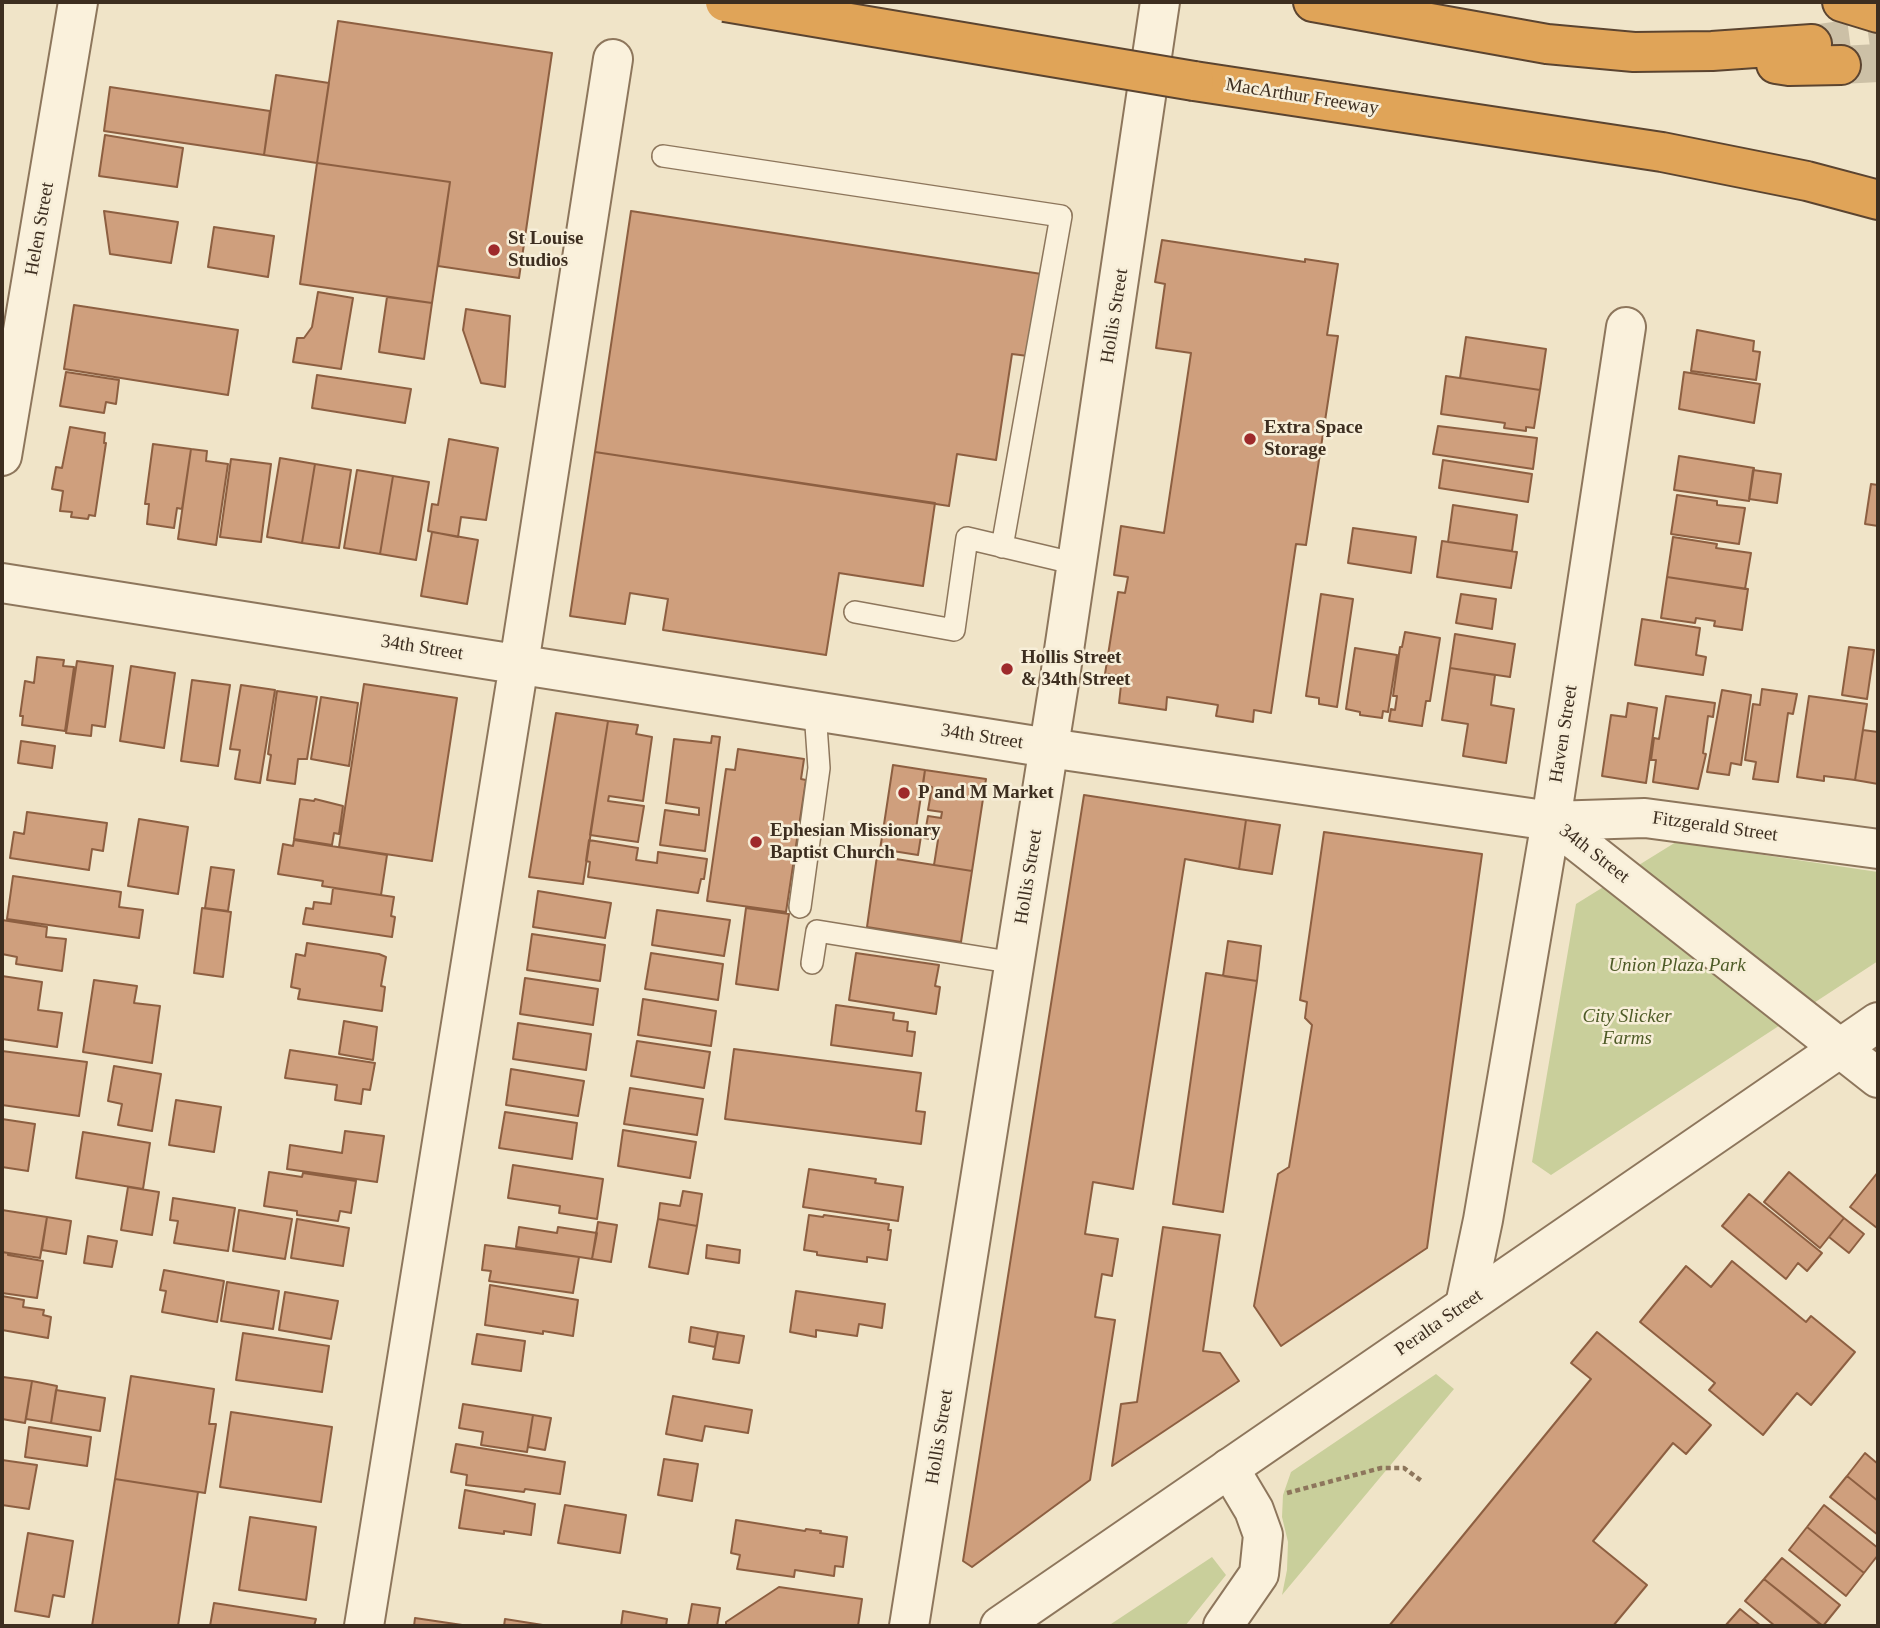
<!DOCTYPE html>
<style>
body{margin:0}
#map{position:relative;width:1880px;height:1628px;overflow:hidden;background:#f0e4c8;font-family:Georgia,serif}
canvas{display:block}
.frame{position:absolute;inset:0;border:4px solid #3d2e20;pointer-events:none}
</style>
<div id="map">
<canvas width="1880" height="1628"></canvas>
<div class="frame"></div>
</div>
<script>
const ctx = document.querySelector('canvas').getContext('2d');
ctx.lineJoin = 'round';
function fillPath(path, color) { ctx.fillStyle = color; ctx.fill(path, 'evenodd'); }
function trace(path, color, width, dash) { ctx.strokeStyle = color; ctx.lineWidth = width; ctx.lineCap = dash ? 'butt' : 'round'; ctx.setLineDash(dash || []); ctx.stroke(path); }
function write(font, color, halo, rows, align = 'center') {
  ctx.font = font + ' Georgia,serif'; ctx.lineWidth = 5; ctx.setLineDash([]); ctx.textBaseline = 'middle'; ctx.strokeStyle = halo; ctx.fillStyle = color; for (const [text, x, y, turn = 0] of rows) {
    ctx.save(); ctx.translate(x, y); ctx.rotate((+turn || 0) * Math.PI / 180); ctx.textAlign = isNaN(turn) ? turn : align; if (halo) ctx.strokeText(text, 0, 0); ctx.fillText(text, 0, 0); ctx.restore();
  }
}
const green = new Path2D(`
 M1676,842l202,30v89l-327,214 -19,-13 44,-258z
 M1436,1374l18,15 -172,206 5,-25 1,-28 -6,-25 1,-22 8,-23z
 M1212,1557l14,18 -41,51h-77z`);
const building = new Path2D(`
 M338,21l214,32 -33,225 -81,-12 12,-84 -133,-19z
 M276,75l53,8 -12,80 -53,-8z
 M110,87l160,24 -6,44 -160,-24z
 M105,135l78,13 -6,39 -78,-11z
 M317,163l133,19 -18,121 -132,-19z
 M104,211l74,11 -7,41 -61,-9z
 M631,211l417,64 -12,82 -24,-3 -16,106 -39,-6 -8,52 -354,-54z
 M214,227l60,9 -6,41 -60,-10z
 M1162,240l143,22v-3l33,5 -11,71 11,1 -32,209 -10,-1 -25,169 -17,-3 -1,12 -37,-6 2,-11 -51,-8 -1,13 -47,-7 3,-27 -17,-2 13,-82 7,1 3,-16 -14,-2 7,-49 43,7 27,-180 -35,-5 9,-64 -10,-2z
 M318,292l35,6 -12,71 -48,-7 4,-24h7l8,-11z
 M387,297l45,6 -8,56 -45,-7z
 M74,305l164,25 -10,65 -164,-26z
 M466,309l44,7 -5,71 -24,-4 -18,-53z
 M1697,330l57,11 -1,10 7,1 -4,28 -65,-9z
 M1466,337l80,12 -6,41 -80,-12z
 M66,372l53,8 -3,24 -10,-2 -2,11 -44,-7z
 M1684,372l76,12 -6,39 -75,-14z
 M317,375l94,14 -6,34 -93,-15z
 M1446,376l94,14 -6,38 -8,-1v4l-22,-3 1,-5 -64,-9z
 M1438,426l99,12 -4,31 -100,-15z
 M70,427l35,6 -1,10h2l-11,73 -6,-1 -1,4 -17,-2 1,-5 -12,-1 3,-20 -11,-2 4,-22 6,1z
 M449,439l49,9 -12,72 -25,-3 -3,20 -30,-6 4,-27 6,1z
 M153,444l38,5 -9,60 -5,-1 -3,20 -27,-4 2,-20h-4z
 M191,449l16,2 -1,10 22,3 -12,81 -38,-6z
 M595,452l340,51 -12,83 -84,-13 -13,82 -163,-25 5,-31 -38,-6 -5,31 -55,-8z
 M1679,456l75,12 -5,33 -75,-11z
 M280,458l35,6 -13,79 -35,-6z
 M231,459l40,5 -10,78 -41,-5z
 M1443,460l89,14 -4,28 -89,-14z
 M315,464l36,6 -12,78 -37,-5z
 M357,470l36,6 -13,78 -36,-6z
 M1753,470l28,4 -4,29 -28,-4z
 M393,476l36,6 -13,78 -36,-6z
 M1871,484l7,1v41l-13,-2z
 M1677,495l40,6v4l28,3 -6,36 -68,-10z
 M1453,505l64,10 -5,36 -64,-9z
 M1353,528l63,9 -5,36 -63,-10z
 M432,532l46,8 -11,64 -46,-8z
 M1673,537l44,7 -1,4 35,5 -6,36 -78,-12z
 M1442,541l75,11 -6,36 -74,-11z
 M1667,577l81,12 -6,41 -28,-4 1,-5 -19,-3 -1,5 -34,-5z
 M1321,594l32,5 -16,108 -18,-3v-6l-13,-2z
 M1461,594l35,5 -4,30 -36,-6z
 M1642,619l58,9 -4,27 10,2 -3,18 -68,-10z
 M1405,632l35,6 -10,63h-4l-4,25 -33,-5 2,-12 4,1 2,-14h-4l7,-49h2z
 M1455,634l60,10 -5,33 -60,-9z
 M1849,647l25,3 -7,49 -25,-4z
 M1355,648l42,7 -9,57 -5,-1 -1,7 -22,-3v-3l-14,-3z
 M37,657l27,3 -1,6 11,1 -9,64 -43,-6 1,-9h-3l5,-35 9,2z
 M77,661l36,5 -8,61 -13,-2 -1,11 -25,-3z
 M131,666l44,7 -11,75 -44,-7z
 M1450,668l45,7 -4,30 23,4 -8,54 -43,-7 5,-32 -26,-4z
 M192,680l38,5 -12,81 -37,-5z
 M364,684l93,14 -25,163 -93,-14z
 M241,685l34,5 -15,93 -25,-4 5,-29 -10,-1z
 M1762,689l35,5 -4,20 -5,-1 -10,69 -25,-3 3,-17 -11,-2 8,-56 7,1z
 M1722,690l29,5 -10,70 -10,-2 -2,12 -22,-3z
 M277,691l40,6 -10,62h-9l-3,25 -28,-4 4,-25 -3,-1z
 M1666,696l49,7 -2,14 -5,-1 -5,37 3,1 -8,35 -45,-7 3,-22h-5l3,-22 5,1z
 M1809,696l58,8 -12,76 -31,-4v5l-27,-4z
 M321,697l37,6 -9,63 -38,-7z
 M1628,703l29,5 -11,75 -44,-7 9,-61 15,2z
 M556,713l52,8 -25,163 -54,-7z
 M608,721l30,4 -2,9 16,3 -9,64 -34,-5 -1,5 36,5 -6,36 -48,-7z
 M1863,730l15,2v52l-23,-4z
 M712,736l8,1 -15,114 -45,-6 5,-35 34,5v-7l-33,-5 8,-64 37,4z
 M21,741l34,5 -3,22 -34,-5z
 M738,749l66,10 -3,20 5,1 -20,132 -79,-11 19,-132 9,1z
 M893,765l32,5 -10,65 -32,-4z
 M925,770l61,9 -14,92 -38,-6 4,-25 -14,-2 4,-22 13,2 1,-6 -14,-2 4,-23 -9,-2z
 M1084,795l162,25 -7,49 -54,-10 -52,330 -40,-7 -8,52 33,5 -6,37 -10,-2 -7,43 20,3 -25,160 -118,87 -9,-6z
 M300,799l14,2 1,-2 28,7 -4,28 -5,-1 -2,12 -38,-6z
 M27,812l80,11 -4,28 -11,-2 -3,21 -79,-12 4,-26 10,2z
 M139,819l49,8 -10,67 -50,-8z
 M1246,820l34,5 -8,49 -33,-5z
 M883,831l38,5 -3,19 -38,-6z
 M1324,832l158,22 -55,394 -146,98 -27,-40 24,-132 11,-7 23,-142 -7,-7 2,-16 -7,-2z
 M294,840l93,15 -6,40 -59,-9 1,-5 -45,-7 5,-30 10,2z
 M589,840l49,8 -2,12 21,3 1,-11 49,7 -3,20h-3l-3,14 -110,-16 2,-15 -4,-1z
 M877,856l95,15 -11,71 -94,-15z
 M211,867l23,3 -6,41 -23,-3z
 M13,876l108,16 -2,15 24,3 -4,28 -132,-19z
 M333,888l61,9 -3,19 4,1 -3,20 -89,-13 3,-16 7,1 1,-7 17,2z
 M538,891l73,12 -6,35 -72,-11z
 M202,908l29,4 -8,65 -29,-4z
 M746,908l43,6 -11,76 -42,-6z
 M657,910l73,10 -6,36 -72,-11z
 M2,920l45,7 -1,10 20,2 -4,32 -46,-7 1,-7 -15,-3z
 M532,934l73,11 -5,36 -73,-11z
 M1228,941l33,5 -4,35 -34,-5z
 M307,943l72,11 7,3 -5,29 4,1 -3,24 -84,-12 2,-10 -9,-2 5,-33 9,2z
 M651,953l72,11 -5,36 -73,-11z
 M856,953l83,12 -4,21 5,1 -4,27 -87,-14z
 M1206,973l51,8 -34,231 -50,-8z
 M2,976l40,6 -4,28 24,3 -5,34 -55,-8z
 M525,978l73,11 -5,36 -73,-11z
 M94,980l43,6 -3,17 26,3 -8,57 -69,-11z
 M643,999l73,12 -5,35 -73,-11z
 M836,1005l58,8 -1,7 15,2 -1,9 8,1 -3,24 -81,-11z
 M344,1021l33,6 -4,33 -34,-6z
 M518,1023l73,11 -5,36 -73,-11z
 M637,1041l73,11 -6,36 -73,-12z
 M734,1049l187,24 -5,38 9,1 -4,32 -196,-25z
 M290,1050l85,13 -5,27 -7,-1 -2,15 -26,-4 2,-15 -52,-7z
 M2,1051l85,11 -8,54 -77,-11z
 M114,1066l47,8 -9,57 -34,-6 4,-21 -14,-3z
 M511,1069l73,12 -6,35 -72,-11z
 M630,1088l73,11 -6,36 -73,-11z
 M176,1100l45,7 -7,45 -45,-7z
 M505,1112l72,11 -5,36 -73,-11z
 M2,1119l33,5 -7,47 -26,-4z
 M623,1130l73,12 -6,36 -72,-12z
 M345,1131l39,5 -7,46 -90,-13 3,-24 52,8z
 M83,1132l67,11 -7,46 -67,-11z
 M513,1165l90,14 -6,40 -38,-6 1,-7 -52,-8z
 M809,1169l67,10 -1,4 28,4 -5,34 -95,-14z
 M269,1172l33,5 1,-4 53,8 -5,32 -11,-2 -2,10 -41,-6v-4l-33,-5z
 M1789,1172l55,46 -24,30 -56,-46z
 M1878,1172v54l-1,2 -27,-21z
 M128,1187l31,5 -7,43 -31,-5z
 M683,1191l19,3 -5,32 -39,-7 2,-16 20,3z
 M1749,1194l73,59 -15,18 -9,-8 -12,16 -64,-53z
 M173,1198l62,10 -7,43 -54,-8 4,-22 -8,-1z
 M2,1210l45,7 -7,41 -38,-6z
 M239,1210l53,9 -7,40 -52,-8z
 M809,1215l14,2 1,-2 65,9 -1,6h3l-4,30 -20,-3v5l-50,-7v-3l-13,-2z
 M47,1217l24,4 -5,33 -24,-4z
 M1844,1218l20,16 -15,19 -20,-16z
 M297,1219l52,9 -6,38 -52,-8z
 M658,1219l39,7 -9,48 -39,-7z
 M598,1222l19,3 -6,37 -19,-3z
 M519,1227l38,6 1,-6 39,6 -5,26 -76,-12z
 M1163,1227l57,8 -17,116 17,2 19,28 -127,85 9,-62 16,-2z
 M88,1236l29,5 -5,26 -28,-4z
 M485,1245l94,12 -6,36 -84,-12 2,-10 -9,-1z
 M707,1245l33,5 -1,13 -33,-5z
 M2,1252l6,1v2l35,6 -6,37 -35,-5z
 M1732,1261l74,61 5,-6 44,36 -44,53 -14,-12 -34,42 -54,-45 6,-7 -75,-61 46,-56 25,21z
 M164,1270l60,11 -7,41 -55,-10 4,-21 -6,-1z
 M227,1282l52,9 -6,38 -52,-8z
 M490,1285l88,15 -5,36 -30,-5v3l-58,-9z
 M796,1291l89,13 -3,24 -23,-4 -2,12 -41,-6v7l-26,-5z
 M285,1292l53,9 -7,38 -52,-9z
 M2,1296l22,4 -1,7 21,3 -1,5 8,2 -3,21 -46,-8z
 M691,1327l27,5 -3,15 -26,-5z
 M718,1332l26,4 -5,27 -26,-4z
 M1597,1332l114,93 -25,29 -13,-11 -80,98 54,44 -34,41h-224l202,-247 -20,-16z
 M243,1333l86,13 -7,46 -86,-12z
 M477,1334l48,7 -4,30 -49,-7z
 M131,1376l83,13 -5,35h7l-11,69 -90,-14z
 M3,1377l29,4 -7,42 -23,-4z
 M32,1381l25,5 -6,37 -25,-4z
 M56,1390l49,8 -5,33 -49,-8z
 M673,1396l79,14 -4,23 -43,-7 -3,15 -36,-7z
 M463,1404l70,11 -6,37 -46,-7 2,-13 -24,-4z
 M231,1412l101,15 -11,75 -101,-15z
 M533,1415l18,3 -6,32 -17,-3z
 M29,1427l62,10 -4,29 -62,-9z
 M456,1444l109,18 -5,32 -35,-5 -1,3 -58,-7 1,-10 -16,-3z
 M1865,1453l13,11v37l-31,-25z
 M664,1459l34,5 -6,37 -34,-6z
 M2,1460l35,5 -8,44 -27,-4z
 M1847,1476l31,25v34l-48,-38z
 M115,1479l83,13 -20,134h-86z
 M465,1490l70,14 -4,31 -27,-4v3l-45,-6z
 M565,1505l61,10 -6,38 -62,-10z
 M1824,1505l54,43v7l-14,18 -57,-46z
 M250,1517l66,10 -10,73 -67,-10z
 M736,1520l69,11 1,-2 15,2 -1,2 27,4 -4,30 -8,-1 -1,10 -39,-6 -1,7 -57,-8 3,-14 -9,-2z
 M1807,1527l57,46 -18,23 -57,-46z
 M28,1533l45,8 -9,56 -11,-2 -4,22 -34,-6z
 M1782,1558l58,47 -17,21 -59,-47z
 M1764,1579l58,47h-47l-30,-25z
 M779,1587l83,12 -4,27h-132v-4z
 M214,1603l102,16 -2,7h-104z
 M692,1604l28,4 -3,18h-29z
 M1740,1609l21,17h-36z
 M623,1611l44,8 -1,7h-45z
 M415,1618l54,8h-55z
 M505,1619l44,7h-45z`);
const motorwayTunnel = new Path2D(`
 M1812,44l66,-9
 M1841,65l37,-2`);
const path = new Path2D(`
 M1287,1493l94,-25h23l19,14`);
const service = new Path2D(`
 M663,156l398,60 -59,331
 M855,612l99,18 13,-92 110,26
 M800,907l19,-139 -4,-57
 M812,963l5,-32 198,32`);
const minor = new Path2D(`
 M2,456l76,-454
 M2,583l1047,165 502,73 327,257
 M1551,821l94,-3 233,31
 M1465,1305l18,-85 68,-399 75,-494
 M364,1626l155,-962 94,-605
 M1223,1626l36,-52 4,-39 -9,-25 -25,-42`);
const tertiary = new Path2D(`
 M909,1626l151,-949 100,-675
 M1000,1626l878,-604`);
const motorway = new Path2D(`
 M1313,2l234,42 87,8 78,-1 100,-7
 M1842,2l36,11
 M1776,64l13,2 52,-1
 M1194,81l468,71 145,29 71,19`);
const motorwayBridge = new Path2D(`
 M725,2l469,79`);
const markers = [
 [494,250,7,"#9e2a2b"],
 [1250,439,7,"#9e2a2b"],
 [1007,669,7,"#9e2a2b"],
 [904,793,7,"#9e2a2b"],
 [756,842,7,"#9e2a2b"]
];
const streetNames = [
 ["MacArthur Freeway",1302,97,9],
 ["Helen Street",40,229,-80],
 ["Hollis Street",1115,316,-81],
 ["34th Street",422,648,9],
 ["Haven Street",1564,734,-81],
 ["34th Street",982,737,9],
 ["Fitzgerald Street",1715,827,8],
 ["34th Street",1594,854,38],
 ["Hollis Street",1029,877,-81],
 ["Peralta Street",1439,1323,-35],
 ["Hollis Street",940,1437,-81]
];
const poiNames = [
 ["St Louise",508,239],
 ["Studios",508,261],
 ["Extra Space",1264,428],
 ["Storage",1264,450],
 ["Hollis Street",1021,658],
 ["& 34th Street",1021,680],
 ["P and M Market",918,793],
 ["Ephesian Missionary",770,831],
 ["Baptist Church",770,853]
];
const parkNames = [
 ["Union Plaza Park",1677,966],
 ["City Slicker",1627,1017],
 ["Farms",1627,1039]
];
fillPath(green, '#c9cf9b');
fillPath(building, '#cf9f7d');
trace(building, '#8d5f41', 2);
trace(motorwayTunnel, '#ccc0a6', 38, [38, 19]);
trace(service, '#8d765c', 24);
trace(minor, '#8d765c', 42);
trace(tertiary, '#8d765c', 42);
trace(motorway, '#5b4430', 42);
trace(path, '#8d765c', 4.5, [5, 3.5]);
trace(service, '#faf1dc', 21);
trace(minor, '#faf1dc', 38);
trace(tertiary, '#faf1dc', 38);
trace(motorway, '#e0a458', 38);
trace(motorwayBridge, '#5b4430', 42, []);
trace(motorwayBridge, '#e0a458', 38);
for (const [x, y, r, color] of markers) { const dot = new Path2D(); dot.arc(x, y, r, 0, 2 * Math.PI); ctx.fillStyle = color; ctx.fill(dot); trace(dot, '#f7eed8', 2.5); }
write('19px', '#3d2e20', '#f7eed8', streetNames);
write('bold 19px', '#3d2e20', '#f7eed8', poiNames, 'left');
write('italic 19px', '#4d5a26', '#f7eed8', parkNames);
</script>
